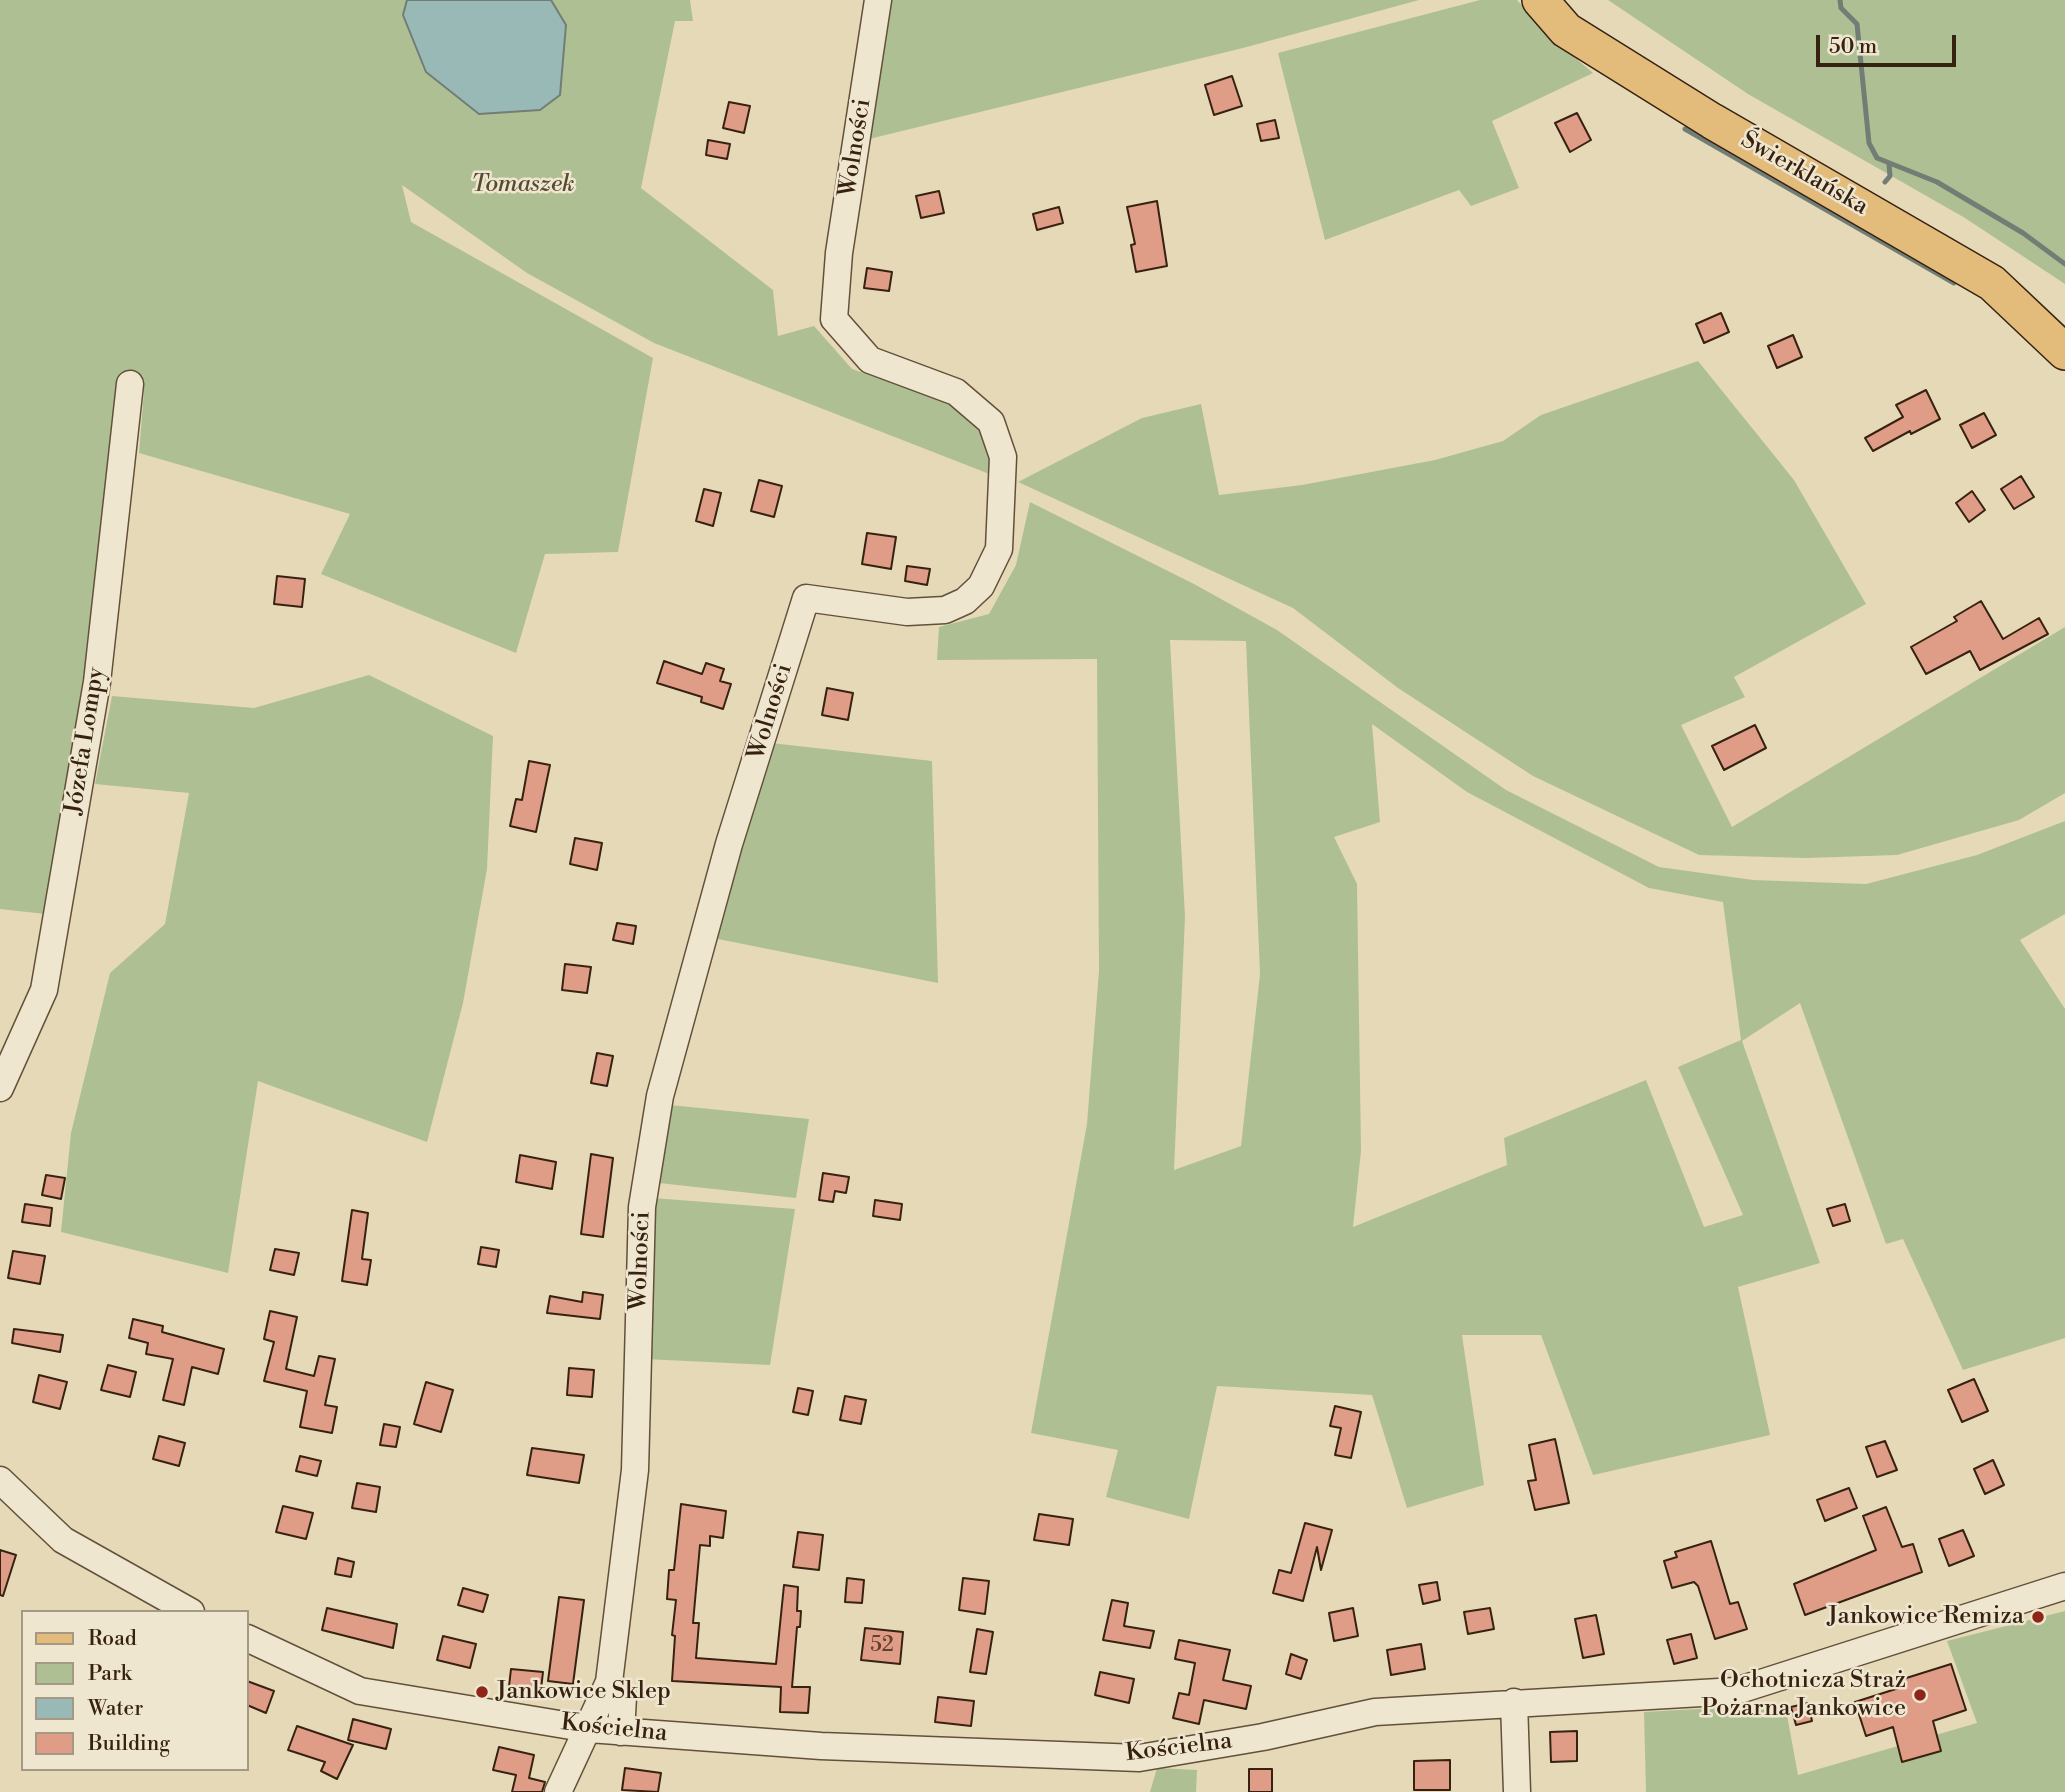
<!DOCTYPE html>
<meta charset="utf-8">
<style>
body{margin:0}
#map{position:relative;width:2065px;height:1792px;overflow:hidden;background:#e6d9b7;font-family:"Libre Bodoni",serif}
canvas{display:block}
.legend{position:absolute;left:21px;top:1610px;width:228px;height:161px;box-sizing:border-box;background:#efe6d0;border:2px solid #a59884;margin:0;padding:9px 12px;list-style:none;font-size:21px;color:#372211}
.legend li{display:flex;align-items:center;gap:14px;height:35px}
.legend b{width:35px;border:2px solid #a59884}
.scale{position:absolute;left:1816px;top:35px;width:140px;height:32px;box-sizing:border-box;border:4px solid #372211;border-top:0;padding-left:9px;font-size:21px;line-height:24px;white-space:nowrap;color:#372211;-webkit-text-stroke:5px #efe6d0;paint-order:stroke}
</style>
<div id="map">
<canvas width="2065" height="1792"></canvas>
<ul class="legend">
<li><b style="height:9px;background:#e3bc7c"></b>Road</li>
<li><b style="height:19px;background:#aec093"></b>Park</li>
<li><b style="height:19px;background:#99b9b7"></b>Water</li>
<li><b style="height:19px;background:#df9c87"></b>Building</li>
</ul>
<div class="scale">50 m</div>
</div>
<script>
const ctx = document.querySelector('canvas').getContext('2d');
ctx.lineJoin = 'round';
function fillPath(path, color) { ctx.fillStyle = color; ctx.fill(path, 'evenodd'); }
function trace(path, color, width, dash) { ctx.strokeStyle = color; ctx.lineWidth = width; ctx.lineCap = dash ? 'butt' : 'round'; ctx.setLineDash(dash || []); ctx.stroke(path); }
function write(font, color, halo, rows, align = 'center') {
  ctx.font = font + ' "Libre Bodoni",serif'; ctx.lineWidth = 5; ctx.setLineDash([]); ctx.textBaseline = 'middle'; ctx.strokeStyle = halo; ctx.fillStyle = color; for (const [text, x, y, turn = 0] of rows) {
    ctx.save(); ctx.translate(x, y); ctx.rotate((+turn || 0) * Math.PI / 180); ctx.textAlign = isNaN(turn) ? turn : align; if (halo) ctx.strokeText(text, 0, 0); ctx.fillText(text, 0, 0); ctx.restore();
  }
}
const green = new Path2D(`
 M0,0h407l-4,15 157,80 6,-70 -15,-25h139l3,21h-18l-34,167 132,102 5,46 36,-10 38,43 117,40 23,40v26l-338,-132 -127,-70 -125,-88 9,37 242,136 -35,194 -73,2 -29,99 -195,-79 29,-60 -211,-61 5,-62 -19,-18 -7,22 -33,271 -40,248 -45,-5z
 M891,0h528l-176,48 -374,91z
 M1480,0h37l37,40 39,33 -101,48 27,67 -48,18 -12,-16 -134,50 -47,-187z
 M1608,0h457v284l-100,-66 -217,-124z
 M1698,361l96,119 72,124 -132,73 11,20 -64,28 51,102 333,-200v166l-46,27 -122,35 -90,3 -108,-3 -166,-79 -135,-88 -105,-80 -275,-126 124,-64 59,-14 18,91 83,-10 133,-25 68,-19 38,-26z
 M1030,502l164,82 83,46 229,160 153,77 94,13 113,4 111,-29 88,-34v93l-45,26 45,69v329l-102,32 -60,-131 -17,5 -86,-241 -58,38 78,222 -82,24 32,148 -177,40 -52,-140h-79l22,150 -77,23 -35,-113 -155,-9 -28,133 -83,-22 12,-47 -87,-17 56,-309 12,-153 -2,-312 -160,1 2,-33 50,-13 27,-49zM1170,640l76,1 14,333 -19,172 -67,24 11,-253zM1372,724l95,68 182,96 74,14 18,138 -63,27 65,148 -39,12 -58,-147 -142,58 3,27 -154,62 8,-76 -4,-267 -23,-47 46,-15z
 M369,675l124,61 -6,133 -24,134 -36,139 -169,-61 -30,192 -167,-41 10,-99 39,-160 55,-49 24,-131 -94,-9 17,-88 142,12z
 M771,743l161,18 6,222 -225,-45z
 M670,1105l139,14 -13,79 -137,-15z
 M653,1198l142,11 -25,156 -125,-6z
 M2065,1611v181h-419l-2,-80 141,-8 13,71 179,-52 -30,-82z
 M1157,1768l40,2 -1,22h-46z`);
const water = new Path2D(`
 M407,0h144l15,25 -6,70 -20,15 -61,4 -53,-42 -23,-57z`);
const stream = new Path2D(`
 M1840,0l1,8 16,16 12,119 8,15 60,24 86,51 42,31
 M1685,129l269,154
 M1885,182l5,-6 -1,-12`);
const building = new Path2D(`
 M1232,76l10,30 -28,9 -9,-30z
 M729,102l21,4 -6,27 -21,-5z
 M1577,113l14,27 -21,12 -15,-29z
 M1275,120l4,18 -18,3 -4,-17z
 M708,140l22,4 -3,15 -21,-4z
 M939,191l5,22 -23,5 -5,-22z
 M1157,201l10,65 -31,6 -5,-27 4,-1 -8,-37z
 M1059,207l4,16 -26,7 -4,-16z
 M867,268l25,4 -3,19 -25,-3z
 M1721,313l8,19 -25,11 -8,-19z
 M1793,335l9,22 -25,11 -9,-22z
 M1926,390l14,29 -29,15 -1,-3 -37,20 -8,-13 38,-21 -7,-12z
 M1984,413l12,22 -24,13 -12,-23z
 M2021,476l13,21 -20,12 -13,-20z
 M759,480l23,6 -8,31 -23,-6z
 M704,489l17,4 -8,33 -17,-5z
 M1972,491l13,19 -16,12 -13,-19z
 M867,533l29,4 -5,32 -29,-5z
 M907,566l23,3 -3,16 -22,-4z
 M277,576l28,3 -3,28 -28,-3z
 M1981,601l22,38 36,-21 9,16 -68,36 -10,-19 -44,23 -15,-27 46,-26 -3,-4z
 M664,661l38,13 4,-11 18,6 -4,12 11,3 -8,25 -22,-7 1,-5 -45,-14z
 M827,688l26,5 -5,27 -26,-5z
 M1755,725l11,23 -42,22 -12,-24z
 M529,761l21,4 -14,67 -26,-6 6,-27 6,1z
 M575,838l27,5 -5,27 -27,-6z
 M617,923l19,3 -3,18 -20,-4z
 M565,964l26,3 -4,26 -25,-3z
 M597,1053l16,3 -6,30 -16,-3z
 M591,1154l22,4 -10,79 -22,-3z
 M520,1155l36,7 -4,27 -36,-7z
 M823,1173l26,4 -3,16 -11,-2 -2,11 -14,-2z
 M46,1175l19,3 -4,21 -19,-4z
 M875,1200l27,4 -2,16 -27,-4z
 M25,1204l27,4 -2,18 -28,-4z
 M1845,1204l5,17 -17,5 -6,-17z
 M352,1210l16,3 -6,46 9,1 -4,25 -25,-4z
 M481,1247l18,3 -3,17 -18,-3z
 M275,1249l24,4 -5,22 -24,-5z
 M13,1251l32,5 -5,28 -32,-6z
 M583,1292l20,3 -3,24 -53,-6 3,-17 32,6z
 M270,1311l27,6 -11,52 28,7 5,-20 16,3 -10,46 12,2 -5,26 -32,-6 7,-36 -43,-10 10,-39 -10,-3z
 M133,1319l30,7 -1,6 62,17 -6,25 -26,-7 -8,38 -21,-5 10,-41 -27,-5 2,-11 -19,-5z
 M14,1329l49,6 -3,17 -48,-9z
 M108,1365l28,7 -6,25 -29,-7z
 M569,1368l25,2 -2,27 -25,-2z
 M39,1375l28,7 -7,27 -27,-7z
 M1974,1379l14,32 -26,11 -14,-32z
 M426,1382l27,8 -12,42 -27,-8z
 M798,1388l15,3 -5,24 -15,-3z
 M845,1396l21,4 -5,24 -21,-4z
 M1335,1406l26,6 -10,46 -16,-3 6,-27 -11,-2z
 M384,1424l16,3 -4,20 -16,-2z
 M159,1436l26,7 -6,23 -26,-7z
 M1555,1439l14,64 -34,7 -7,-29 8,-1 -7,-35z
 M1885,1441l12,29 -20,7 -11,-30z
 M532,1448l52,7 -5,28 -52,-8z
 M300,1456l21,5 -4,15 -21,-5z
 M1993,1460l11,25 -19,9 -11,-25z
 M357,1483l23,4 -4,25 -24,-4z
 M1849,1488l8,20 -32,13 -8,-21z
 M681,1504l45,7 -3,27 -13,-2v10l-10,-1 -7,78h6l-3,35 80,6 8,-79 14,2 -1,24h4l-1,16h-3l-5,60h18l-2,26 -28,-1 1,-25 -109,-6 3,-45 -3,-1 4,-35 -9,-1 2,-29h5z
 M283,1506l30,7 -7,26 -30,-7z
 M1886,1507l16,40 11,-3 9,28 -117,43 -11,-31 82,-34 -13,-34z
 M1039,1514l34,5 -4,26 -35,-5z
 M1305,1523l27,7 -11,40 -4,-23 -14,54 -30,-8 6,-23 12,3z
 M1963,1530l11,26 -25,10 -10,-27z
 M798,1532l25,3 -4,35 -26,-3z
 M1711,1541l19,63 8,-2 9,27 -32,10 -17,-53 -4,-4 -22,6 -8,-27 13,-4 -2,-5z
 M0,1550l16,5 -13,41 -3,-1z
 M338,1558l16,4 -3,15 -16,-3z
 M847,1578l17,2 -2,23 -17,-1z
 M963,1578l26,3 -4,33 -26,-4z
 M1437,1582l3,18 -17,4 -4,-19z
 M463,1588l25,7 -5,17 -25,-7z
 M559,1597l25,3 -11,84 -25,-3z
 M1112,1600l16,3 -4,23 30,5 -4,17 -47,-8z
 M327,1608l70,16 -4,24 -71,-18z
 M1353,1608l5,28 -24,5 -5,-28z
 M1490,1608l4,21 -26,5 -4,-22z
 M1596,1615l8,39 -21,4 -8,-39z
 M865,1628l38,4 -3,32 -39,-4z
 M977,1629l16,3 -7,42 -16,-2z
 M1691,1634l6,24 -23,6 -7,-24z
 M443,1636l33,8 -6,24 -33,-8z
 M1179,1640l51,10 -7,30 28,6 -5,23 -42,-9 -5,24 -26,-6 6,-25 10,2 6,-32 -20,-4z
 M1421,1644l4,25 -34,6 -4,-25z
 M1291,1654l16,6 -6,19 -15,-5z
 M1951,1664l15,46 -33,11 8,30 -39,11 -9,-35 -27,9 -11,-34 47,-15 -2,-7z
 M511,1669l32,3 -3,26 -32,-3z
 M1100,1672l34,7 -5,24 -34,-8z
 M247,1681l27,10 -8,22 -19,-8z
 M938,1697l36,4 -3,25 -36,-4z
 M1808,1703l4,18 -16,4 -5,-18z
 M353,1719l38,10 -5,20 -38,-9z
 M297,1726l56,19 -16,34 -16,-8 4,-9 -37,-12z
 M1577,1731v30l-26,1 -1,-30z
 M499,1747l35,8 -5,23 16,4 -3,10h-30l4,-17 -23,-5z
 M1450,1760v30h-36v-29z
 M625,1768l36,5 -3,19 -36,-2z
 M1249,1769h23v23h-23z`);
const minor = new Path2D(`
 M0,1088l44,-98 53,-308 33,-298
 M0,1480l63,60 128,72
 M247,1638l113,53 229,38 232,17 318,12 124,-21 112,-25 361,-21 329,-105
 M609,1682l14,15 -2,35
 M1514,1702l3,90
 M558,1792l51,-110 26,-212 7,-263 18,-111 69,-252 77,-246 101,14 38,-2 20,-9 16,-15 18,-37 4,-92 -12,-35 -35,-30 -86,-32 -36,-41 5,-66 39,-253`);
const major = new Path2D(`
 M1540,0l26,30 146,91 280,162 73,69`);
const markers = [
 [2038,1617,7,"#8f2418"],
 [482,1692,7,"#8f2418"],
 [1920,1695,7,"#8f2418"]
];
const numberNames = [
 ["52",882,1646]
];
const streetNames = [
 ["Wolności",856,148,-81],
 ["Świerklańska",1804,174,30],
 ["Wolności",771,712,-73],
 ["Józefa Lompy",86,741,-81],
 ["Wolności",641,1261,-88],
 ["Kościelna",614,1729,6],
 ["Kościelna",1179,1748,-7]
];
const parkNames = [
 ["Tomaszek",523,185]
];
const poiNames = [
 ["Jankowice Remiza",2024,1617],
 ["Ochotnicza Straż",1906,1681],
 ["Pożarna Jankowice",1906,1709],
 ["Jankowice Sklep",496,1692,"left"]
];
fillPath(green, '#aec093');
fillPath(water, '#99b9b7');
trace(water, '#727d75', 2);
trace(stream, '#727d75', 5);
fillPath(building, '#df9c87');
trace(building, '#372211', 2);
trace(minor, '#63503a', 29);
trace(major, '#372211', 38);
trace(minor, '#efe6d0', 26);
trace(major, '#e3bc7c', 35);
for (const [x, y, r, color] of markers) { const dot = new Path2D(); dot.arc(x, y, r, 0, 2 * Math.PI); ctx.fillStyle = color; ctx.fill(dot); trace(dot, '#efe6d0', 2.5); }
write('21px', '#61402e', null, numberNames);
write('24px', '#372211', '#efe6d0', streetNames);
write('italic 24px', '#554a32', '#efe6d0', parkNames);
write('24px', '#372211', '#efe6d0', poiNames, 'right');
</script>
